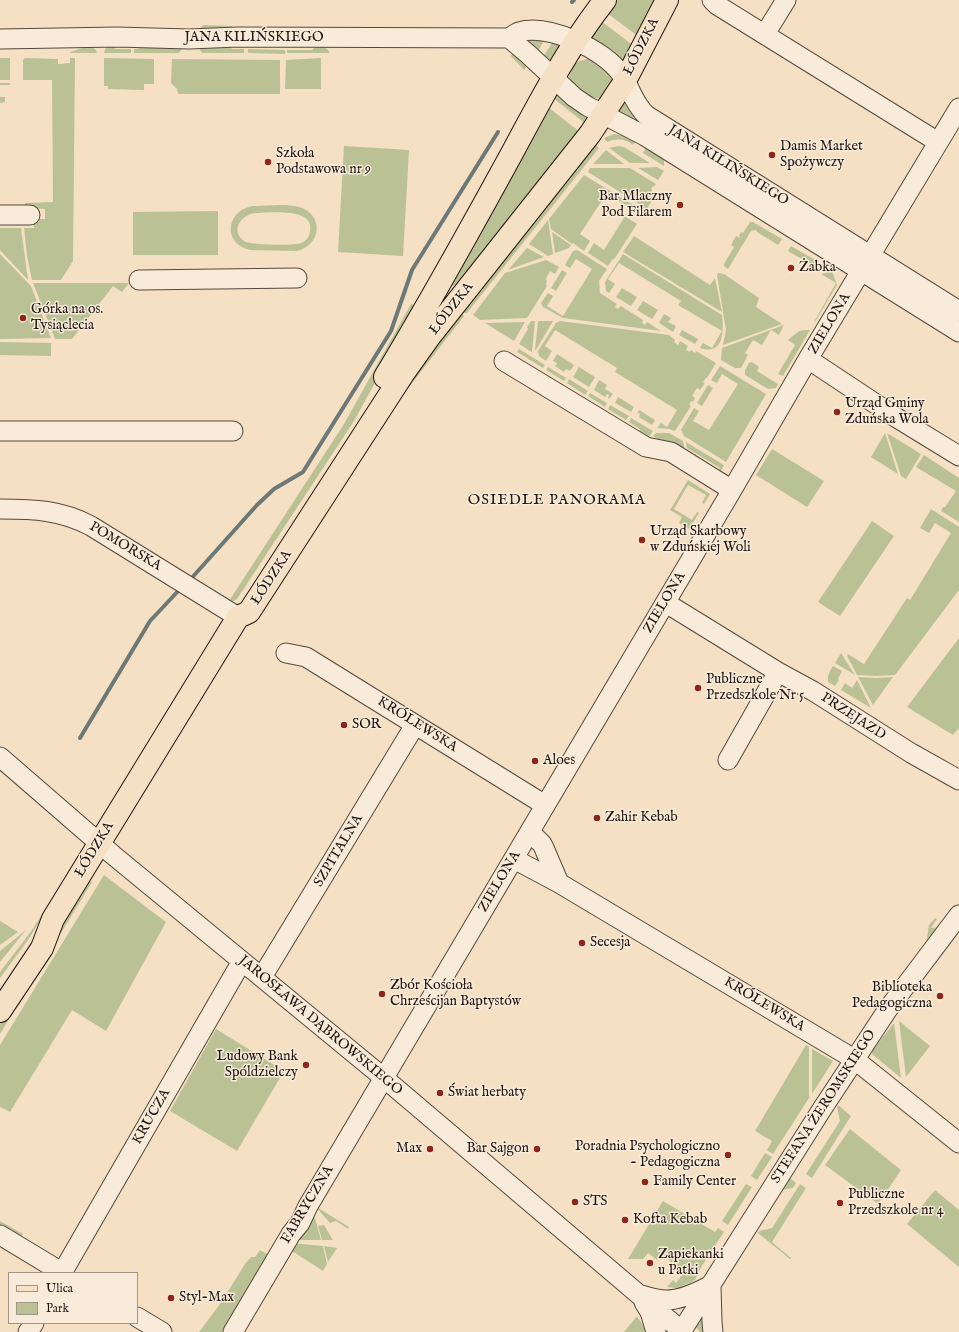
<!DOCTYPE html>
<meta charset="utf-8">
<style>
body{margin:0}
#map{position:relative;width:959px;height:1332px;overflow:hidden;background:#f5e0c4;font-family:"IM FELL English",serif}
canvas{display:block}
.legend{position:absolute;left:8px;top:1272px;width:130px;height:52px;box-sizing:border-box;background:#f8ebd9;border:1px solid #a29589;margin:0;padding:5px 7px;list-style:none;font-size:12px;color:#221511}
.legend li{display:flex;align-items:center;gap:8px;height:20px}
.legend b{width:20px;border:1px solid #a29589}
</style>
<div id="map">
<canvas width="959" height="1332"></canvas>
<ul class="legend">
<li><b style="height:5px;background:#f5e0c4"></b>Ulica</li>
<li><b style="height:11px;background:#bac295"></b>Park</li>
</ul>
</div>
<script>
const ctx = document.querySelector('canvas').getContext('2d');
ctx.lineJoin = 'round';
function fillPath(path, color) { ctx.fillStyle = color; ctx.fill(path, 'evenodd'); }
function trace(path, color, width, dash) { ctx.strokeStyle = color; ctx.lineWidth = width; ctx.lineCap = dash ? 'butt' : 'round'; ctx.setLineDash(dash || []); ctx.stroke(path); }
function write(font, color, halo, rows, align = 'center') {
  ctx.font = font + ' "IM FELL English",serif'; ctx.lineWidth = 3; ctx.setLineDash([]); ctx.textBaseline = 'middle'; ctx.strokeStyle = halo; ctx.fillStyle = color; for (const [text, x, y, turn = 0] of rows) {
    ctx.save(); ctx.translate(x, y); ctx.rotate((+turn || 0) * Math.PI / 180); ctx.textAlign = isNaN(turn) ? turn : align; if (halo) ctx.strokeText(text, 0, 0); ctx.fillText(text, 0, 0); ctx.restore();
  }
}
const green = new Path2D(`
 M617,0h40l-18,37 -32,-24z
 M601,21l33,25 -10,19 -35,-26z
 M203,25l29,1v5h-34z
 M518,38l27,1 -7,12z
 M554,40l9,4 -12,20 -8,-7z
 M111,44l4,5h16v4h-27l2,-6z
 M143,44l41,2 -5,7h-45v-4h4z
 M228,44l4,5h12v4h-42l-4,-6z
 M318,44l9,5 3,4h-43v-3h25z
 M89,46l6,3 2,4h-27v-1z
 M248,49l37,1v4l-37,-1z
 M512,53l16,11 -4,6 -13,-14z
 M0,58h10v22h-10z
 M25,58l33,1v5l12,-1v-5h5l-2,203 -12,19h-29l-5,-24 -3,-28h10v-9h11v-10l-20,-1v-5l28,-1 -1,-122h-29v-20z
 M104,58l50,1v25h-10v6l-36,-1v-3h-4z
 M321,58v31h-36l1,-29z
 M172,59l108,1v34h-102l-1,-5 -6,-6z
 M587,59l9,2 16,14 1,8 -10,14c-18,5 -23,-5 -34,-17 0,-13 6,-19 18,-21z
 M0,83h10v2h-10v12h5v5l-5,1v94z
 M557,91l34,29 -4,5 -34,-27z
 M624,100l7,10 16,13 -4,5 -26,-17z
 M548,107l33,26 -123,151 -11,3z
 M614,134l23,4 -4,7c-8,-6 -16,-7 -26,-3l-3,-4z
 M648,144l16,10v12l-21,-13z
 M596,145l3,3 -132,165h-2l-3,-3z
 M344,146l65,4 -6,106 -65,-4z
 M618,146l6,1 26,16h-20l-21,-15z
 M606,150l18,14h-31z
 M657,167l7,4 -6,9 -20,-12z
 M590,168h40l26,16 -2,3 -1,-1 -2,3 1,1 -2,4 4,2 -7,13 -59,-37z
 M584,175l61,37 -2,4 -36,-23 -27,41 10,7 -6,10 -11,-8 -1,1 -21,-15 -2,-10z
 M252,206c14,0 34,-3 47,1 25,7 23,38 -2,44l-47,-1c-27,-6 -25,-38 2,-44zM255,213c13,0 65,-7 54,22 -1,3 -4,7 -8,8 -6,3 -52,2 -57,-2 -14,-11 -3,-26 11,-28z
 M748,207l86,54 -2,4 -86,-54z
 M218,211v44h-85v-43z
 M618,212l19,12 -22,34 -3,2 -4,6 -20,-13 6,-10 10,7 20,-32 -7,-5z
 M548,220l5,34 -5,2 -19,-12z
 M750,222h3l29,17 -4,6 -21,-13 -1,-2 -5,1 -23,38 -4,-3v-2l10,-17 -3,-2 5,-9 4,2v-1l-1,-1 2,-4 2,1z
 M0,228h21l7,52 -28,-30z
 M552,232l19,13 -2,3 -14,5z
 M634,236l76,49 5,-7 7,34 -99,-60z
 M791,246l26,15 -3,5 -26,-15z
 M527,248l17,9 -36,13z
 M577,250l30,19 -8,12 1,12 17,11 -2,3 3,2 3,-3 22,14 -1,3 3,2 2,-3 14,9 -98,-13 -20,-11 -2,-4 7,-10 5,3 -6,10 16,10 29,-47 -16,-10 -6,9 -5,-3 8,-14z
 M0,254l31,32 20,52 -51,1z
 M623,254l99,61c2,16 2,41 -22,33l3,-5 9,5 10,-17 -44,-26 3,-4 -62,-38 -11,16 7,5 -6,9 -3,-2 -1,-9z
 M546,260l13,7 -4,7 -5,-3 -4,8 1,2 -1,3 1,2 -20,32 -47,2 -7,-5 32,-42z
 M562,270l5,3 -11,18 -5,-3z
 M832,271l5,14 -22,37h-1l22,-39 -15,-9z
 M718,273l6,1 35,24 -3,9 26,17 -59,21 3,-15 -9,-55z
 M33,283h96l-7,9 -9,-6 -41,53h-17z
 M622,288l15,9 -6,9 -15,-9z
 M643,301l15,9 -6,9 -15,-9z
 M415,303l3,2 -64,116 -117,178 -5,3 -3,-1 115,-177 67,-120 3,1z
 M461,313l3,3 -95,123 15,-31z
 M664,314l7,4 -3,4 8,4 -3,6 -14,-9z
 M531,321h4l-3,31 -13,-8 9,-15 -1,-2z
 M538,321h15l-17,29h-1z
 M560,321l109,14 6,5 -1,2 4,3 2,-4 8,5 -2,4 4,2 1,-2 4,3 1,-2 20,12 -9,15h-1l-3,4 2,1 -5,7 -3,-2 -5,8 3,2 -2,4 -2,-1 -2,4 2,1 -16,25 -6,-2 -12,-1 4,-5 6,4 10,-17 -62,-38 2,-4 -62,-38 -10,16 7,5 -6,10 -7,-5 -1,-5 18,-28z
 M525,322l-11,19 -29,-18z
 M784,325l-5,10 -8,-5 -9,15 -9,-5 -8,13 3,2 -7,13h-6l-14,-8 1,-12z
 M682,330l16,9 -3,5 -16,-9z
 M805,330h5l-27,46 -5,-2 17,-29 -7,-5 11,-9z
 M0,342l51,1v13l-51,-1z
 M519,349l26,16 -2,3 -26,-16z
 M557,354l17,11 -4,6 -4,-2 -2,3 -9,-6 2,-3 -4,-2z
 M752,362l7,5 -2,4 21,13 -2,4 -8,1 -23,-14v-5l4,-7z
 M720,366l46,28 -40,68 -42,-26 -3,-6 13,-22 5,3 -6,10 16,9 29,-46 -16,-10 -5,9 -6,-3z
 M548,367l18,11 -2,3 -18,-11z
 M579,367l16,10 -6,10 -16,-10z
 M569,379l19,12 -3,4 -18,-12z
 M599,380l8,5 -2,4 8,5 -4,5 -1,-1 1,-3 -2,-1 -2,3 -11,-7z
 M708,385l5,3 -11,18 -5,-3z
 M590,393l17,10 -2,4 -17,-11z
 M618,397l16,10 -3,5 -16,-9z
 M610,405l19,11 -3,4 -18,-11z
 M639,410l16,10 -3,5 -13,-8 1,-3 -2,-1 -2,3z
 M631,418l22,13 -7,10 -9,-6 3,-6 -11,-7z
 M656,433h13l14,8 2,10 -2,3 -30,-18z
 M885,433l13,41 -27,-17z
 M887,433l34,21 -15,25 -5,-3z
 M686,442l38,23 -6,12 -2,-2 4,-7 -33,-20z
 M772,449l52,32 -17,26 -51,-32z
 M924,455l35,23v44l-18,-11 2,-4h2l11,-16 -40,-24z
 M688,480l22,14 -6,10 -2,-1 4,-8 -18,-10 -14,24 18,11 5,-8 2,1 -10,16 -10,-6 3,-6 -12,-7z
 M931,509l28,18v63l-64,85 -19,1 -19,-1 -10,-19 1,-2 16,10 43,-66 3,2 41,-67 -16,-10 -6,10 -9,-5z
 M872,521l22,15 -54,80 -22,-14z
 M959,638v90l-6,7 -46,-28z
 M841,653l14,22 -20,-12z
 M833,666l9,5 -4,8 1,1 -4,6 -7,-4c-1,-7 2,-11 5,-16z
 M858,677l18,1 17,-1 -20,28z
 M857,680l14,28 -30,-18 4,-7 7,5z
 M71,868l1,1 -44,71 -28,38v-6l32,-42z
 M104,875l62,47 -60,109 -34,-21 -62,102 -10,-5v-62z
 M89,880l3,2 -92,152v-10l16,-24z
 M935,918l2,1 -6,9 12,-1 -18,23 4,-25z
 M0,921l18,11 -18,13z
 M26,930l-26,32v-11z
 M899,1021l31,25 -24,31z
 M894,1023l7,55 -29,-24v-3z
 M216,1029l68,42 -47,80 -67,-40z
 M806,1045l3,2v51l-36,56 -6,-4 5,-9 -17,-10z
 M812,1049l21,12 -21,33z
 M838,1105l13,11 -39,62 -6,-4 34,-53 -3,-14z
 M850,1129l51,41 -23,34 -53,-39z
 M765,1153l7,4 -15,23 -6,-4z
 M789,1177l7,6 -3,5 -13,2z
 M746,1184l6,3 -24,38 -6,-4z
 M800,1184l6,4 -34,54 19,16 -1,1 -32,-26 1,-2 13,-3z
 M935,1190l24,20v57l-52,-43z
 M663,1201l52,31 3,-4 6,4 -24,37 -5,11 -5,3 -14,5 -9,-1 6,-7 3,3 6,-8 -9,-8 1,-2 -12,-11 -5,6 -9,-7 -5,6h-15z
 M315,1206l34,21 -1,2 -12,-8 -6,2z
 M314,1214l7,26h-28z
 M0,1221l23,13 -2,3 -21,-10z
 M324,1225l9,15h-11l-4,-14z
 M292,1243l31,3 4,18 -4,7 -31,-20z
 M324,1246l13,2 -9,14z
 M260,1250l12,7 -45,75h-28l21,-28 25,-40 6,-7h4z
 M707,1304l2,28h-9l-5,-6z
 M637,1316l7,11 1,5h-21z`);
const stream = new Path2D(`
 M572,2l2,-2
 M189,581l68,-76 17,-16 29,-17 88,-141 21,-61 86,-138
 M80,738l70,-117 31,-33`);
const minor = new Path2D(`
 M712,0l5,5 221,137
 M765,34l21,-34
 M509,38l19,16 46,43 13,9 58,30 314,196
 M0,39l117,-2 72,2 49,-2 271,1c3,-2 7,-5 10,-6 29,-9 86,18 102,42 10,14 11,27 25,41l313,196
 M0,215h30
 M139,280l158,-2
 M808,359l89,59 62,38
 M504,361l142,86 25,5 61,38
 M0,431h233
 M0,509c34,0 61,1 91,17l147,91
 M666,603l112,69 35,19 98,62 48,27
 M286,653l20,4 239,148
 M0,757l113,98 271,223 299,254
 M728,760l50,-88
 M530,832l12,12 2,4 15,35
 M514,859l45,24 295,176 105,84
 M262,977l153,-252
 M0,1235l63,38
 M62,1273l180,-312
 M641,1295c8,2 17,5 25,5 15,0 32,-8 45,-15l1,37 1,10
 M644,1302l6,10 6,20
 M137,1317l25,15
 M28,1332l6,-9
 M233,1332l58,-98 9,-11 8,-17 424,-716 76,-131 151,-251
 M681,1332l141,-223 66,-100 71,-94`);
const major = new Path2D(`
 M385,377c44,-73 85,-147 126,-222 28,-52 57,-108 94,-155
 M0,1011l42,-63 11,-29 185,-302 11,-5 154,-238 27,-38 160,-202 35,-53 42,-81`);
const markers = [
 [772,155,4,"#8f2418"],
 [268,162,4,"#8f2418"],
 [680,205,4,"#8f2418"],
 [791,268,4,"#8f2418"],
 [23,318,4,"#8f2418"],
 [837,412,4,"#8f2418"],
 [642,540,4,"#8f2418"],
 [698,688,4,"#8f2418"],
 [344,725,4,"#8f2418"],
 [535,761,4,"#8f2418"],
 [597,818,4,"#8f2418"],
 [582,943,4,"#8f2418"],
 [382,994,4,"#8f2418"],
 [940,996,4,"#8f2418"],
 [306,1065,4,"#8f2418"],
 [440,1093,4,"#8f2418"],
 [430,1149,4,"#8f2418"],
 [537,1149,4,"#8f2418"],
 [728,1155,4,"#8f2418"],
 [645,1182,4,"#8f2418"],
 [575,1202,4,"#8f2418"],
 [840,1203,4,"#8f2418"],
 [625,1220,4,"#8f2418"],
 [650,1263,4,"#8f2418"],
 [171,1298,4,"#8f2418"]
];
const streetNames = [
 ["JANA KILIŃSKIEGO",254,38],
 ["ŁÓDZKA",642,47,-63],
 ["JANA KILIŃSKIEGO",728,166,32],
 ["ŁÓDZKA",452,309,-52],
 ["ZIELONA",830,324,-59],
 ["POMORSKA",125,547,31],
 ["ŁÓDZKA",272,578,-57],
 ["ZIELONA",665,603,-59],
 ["PRZEJAZD",853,717,33],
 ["KRÓLEWSKA",417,725,32],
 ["ŁÓDZKA",95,850,-59],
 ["SZPITALNA",339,851,-59],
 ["ZIELONA",500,882,-59],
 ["KRÓLEWSKA",764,1005,31],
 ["JAROSŁAWA DĄBROWSKIEGO",320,1026,40],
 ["STEFANA ŻEROMSKIEGO",824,1107,-57],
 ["KRUCZA",152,1117,-60],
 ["FABRYCZNA",308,1205,-59]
];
const poiNames = [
 ["Damis Market",780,147],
 ["Spożywczy",780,163],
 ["Szkoła",276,154],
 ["Podstawowa nr 9",276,170],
 ["Bar Mlaczny",672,197,"right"],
 ["Pod Filarem",672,213,"right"],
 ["Żabka",799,268],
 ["Górka na os.",31,310],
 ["Tysiąclecia",31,326],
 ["Urząd Gminy",845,404],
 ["Zduńska Wola",845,420],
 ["Urząd Skarbowy",650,532],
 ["w Zduńskiej Woli",650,548],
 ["Publiczne",706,680],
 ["Przedszkole Nr 5",706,696],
 ["SOR",352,725],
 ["Aloes",543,761],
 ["Zahir Kebab",605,818],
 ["Secesja",590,943],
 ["Zbór Kościoła",390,986],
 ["Chrześcijan Baptystów",390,1002],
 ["Biblioteka",932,988,"right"],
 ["Pedagogiczna",932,1004,"right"],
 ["Ludowy Bank",298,1057,"right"],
 ["Spóldzielczy",298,1073,"right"],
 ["Świat herbaty",448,1093],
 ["Poradnia Psychologiczno",720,1147,"right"],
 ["- Pedagogiczna",720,1163,"right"],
 ["Max",422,1149,"right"],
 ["Bar Sajgon",529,1149,"right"],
 ["Family Center",653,1182],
 ["Publiczne",848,1195],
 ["Przedszkole nr 4",848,1211],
 ["STS",583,1202],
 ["Kofta Kebab",633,1220],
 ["Zapiekanki",658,1255],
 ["u Patki",658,1271],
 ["Styl-Max",179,1298]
];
const neighbourhoodNames = [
 ["OSIEDLE PANORAMA",557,501]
];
fillPath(green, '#bac295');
trace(stream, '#6c7977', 4);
trace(minor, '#57483e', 21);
trace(major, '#221511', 24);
trace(minor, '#f8ebd9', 19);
trace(major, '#f5e0c4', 22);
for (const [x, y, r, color] of markers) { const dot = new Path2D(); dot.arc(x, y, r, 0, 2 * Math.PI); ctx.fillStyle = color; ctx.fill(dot); trace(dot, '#f8ebd9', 1.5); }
write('14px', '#221511', '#f8ebd9', streetNames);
write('14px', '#221511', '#f8ebd9', poiNames, 'left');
ctx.letterSpacing = '1px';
write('15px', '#221511', '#f8ebd9', neighbourhoodNames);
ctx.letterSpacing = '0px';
</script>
